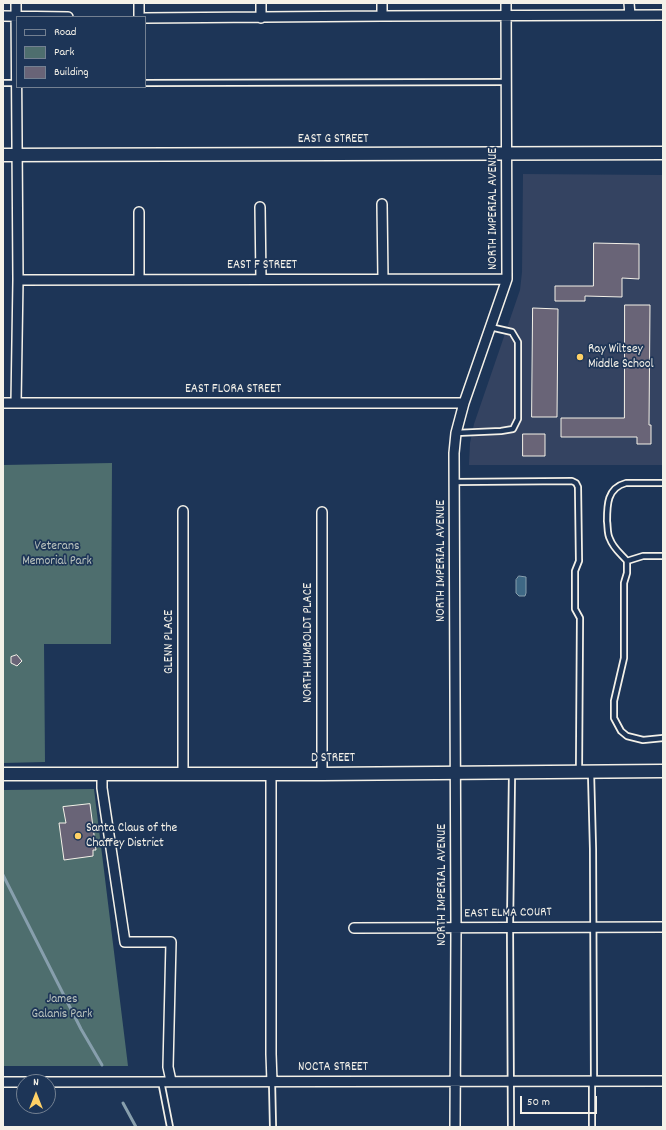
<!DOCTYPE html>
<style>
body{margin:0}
#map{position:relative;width:666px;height:1130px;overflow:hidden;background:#1d3557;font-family:Dekko,sans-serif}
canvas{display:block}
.frame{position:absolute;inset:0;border:4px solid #f4f1e8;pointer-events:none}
.legend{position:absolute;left:16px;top:16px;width:130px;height:72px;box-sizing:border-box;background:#1d3557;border:1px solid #738091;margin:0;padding:5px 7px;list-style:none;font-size:12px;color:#f4f1e8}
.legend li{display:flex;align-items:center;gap:8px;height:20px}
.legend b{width:20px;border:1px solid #738091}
.north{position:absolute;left:16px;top:1074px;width:40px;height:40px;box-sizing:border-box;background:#1d3557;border:1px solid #738091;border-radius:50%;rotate:0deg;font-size:11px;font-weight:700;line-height:16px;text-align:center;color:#f4f1e8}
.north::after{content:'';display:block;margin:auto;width:14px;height:18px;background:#ffd166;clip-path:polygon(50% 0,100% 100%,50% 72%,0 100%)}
.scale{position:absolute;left:520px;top:1096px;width:77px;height:18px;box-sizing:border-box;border:2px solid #f4f1e8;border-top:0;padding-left:5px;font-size:12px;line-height:14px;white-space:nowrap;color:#f4f1e8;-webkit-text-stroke:3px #1d3557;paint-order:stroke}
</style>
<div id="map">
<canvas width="666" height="1130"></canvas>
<div class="frame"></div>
<ul class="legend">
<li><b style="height:5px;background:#1d3557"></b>Road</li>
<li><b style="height:11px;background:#4e6e6e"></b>Park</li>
<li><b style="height:11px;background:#696477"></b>Building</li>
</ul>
<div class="north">N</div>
<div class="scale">50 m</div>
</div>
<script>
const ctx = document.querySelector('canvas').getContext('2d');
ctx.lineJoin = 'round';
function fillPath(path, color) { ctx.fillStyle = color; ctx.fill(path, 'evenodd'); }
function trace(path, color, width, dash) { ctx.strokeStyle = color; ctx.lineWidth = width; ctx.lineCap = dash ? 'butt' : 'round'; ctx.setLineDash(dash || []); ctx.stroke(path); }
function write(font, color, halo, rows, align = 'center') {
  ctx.font = font + ' Dekko,sans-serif'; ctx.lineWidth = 3.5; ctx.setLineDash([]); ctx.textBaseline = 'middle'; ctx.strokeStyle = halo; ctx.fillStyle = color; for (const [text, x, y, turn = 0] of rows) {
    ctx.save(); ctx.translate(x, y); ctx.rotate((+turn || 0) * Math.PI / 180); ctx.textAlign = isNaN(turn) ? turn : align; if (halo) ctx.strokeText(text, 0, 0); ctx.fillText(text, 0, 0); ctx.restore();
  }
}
const built = new Path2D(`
 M523,174l140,1v290h-194l1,-22 4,-19 46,-134 2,-18z`);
const green = new Path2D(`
 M112,463l-1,181h-67l1,118 -42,1v-298z
 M94,789l34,277h-125v-276z`);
const water = new Path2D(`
 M519,576l7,1v16l-1,3h-6l-3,-3v-13z`);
const stream = new Path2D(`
 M3,875l78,154 21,36
 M123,1103l13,24`);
const building = new Path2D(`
 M594,243l45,1v35l-17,-1v19l-37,-1v5h-30v-15h38z
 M625,305h25l-1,120h2v19h-14v-7h-76v-19h63z
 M533,308l25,1 -1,108h-25z
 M523,434h22v22h-22z
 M17,655l5,6 -5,5 -6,-3v-6z
 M90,804l6,46h-3v6l-29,4 -5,-37h7l-3,-16z`);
const lane = new Path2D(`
 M3,83h14
 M145,83l361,-1
 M456,433l45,-2 12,-2 5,-10v-77l-6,-10 -22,-5
 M454,482l118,-1 4,2 2,4 1,74 -4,10v38l5,9 -1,152
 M663,483h-37c-19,5 -19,22 -19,38 1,6 0,13 3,18 3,9 11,15 17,22v12l-3,10v75l-10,43v17l7,13 6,5 16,4 20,-2
 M627,561l16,-5h20
 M591,773l2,76 1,232
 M161,1081l9,46
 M592,1081v46
 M272,1082l1,45
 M511,1127l-1,-200 2,-153`);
const street = new Path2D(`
 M16,3l2,277 -2,123
 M139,3v14
 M261,3v15
 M382,3v13
 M629,3l1,12
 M3,16l65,1
 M145,18l237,-2 281,-1
 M382,204l1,75
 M260,207l1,72
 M139,212v67
 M18,280l489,-1
 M3,403h461
 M183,511v263
 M102,774v14l23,154h46l-3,125 3,14
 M271,774v280l1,28
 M322,774v-262
 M354,928l309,-1
 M3,1082l660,-1
 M455,1127l1,-199 -2,-475 2,-20 8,-30 43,-124 -1,-276`);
const secondary = new Path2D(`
 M3,155l660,-2
 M3,774h319l341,-3`);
const markers = [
 [580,357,4,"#ffd166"],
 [78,836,4,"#ffd166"]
];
const streetNames = [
 ["EAST G STREET",333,140],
 ["NORTH IMPERIAL AVENUE",494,209,-90],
 ["EAST F STREET",262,266],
 ["EAST FLORA STREET",233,390],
 ["NORTH IMPERIAL AVENUE",442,561,-90],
 ["GLENN PLACE",170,642,-90],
 ["NORTH HUMBOLDT PLACE",309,643,-90],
 ["D STREET",333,759],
 ["NORTH IMPERIAL AVENUE",443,885,-90],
 ["EAST ELMA COURT",508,914,-1],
 ["NOCTA STREET",333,1068]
];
const poiNames = [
 ["Ray Wiltsey",588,350],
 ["Middle School",588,365],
 ["Santa Claus of the",86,829],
 ["Chaffey District",86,844]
];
const parkNames = [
 ["Veterans",57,547],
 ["Memorial Park",57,562],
 ["James",62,1000],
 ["Galanis Park",62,1015]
];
fillPath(built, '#344361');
fillPath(green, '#4e6e6e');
fillPath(water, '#3e6885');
trace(water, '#879fad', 1);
trace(stream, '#879fad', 3);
fillPath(building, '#696477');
trace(building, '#f4f1e8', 1);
trace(lane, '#f4f1e8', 8);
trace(street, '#f4f1e8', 12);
trace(secondary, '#f4f1e8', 15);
trace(lane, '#1d3557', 4.5);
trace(street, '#1d3557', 9);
trace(secondary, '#1d3557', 12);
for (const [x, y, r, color] of markers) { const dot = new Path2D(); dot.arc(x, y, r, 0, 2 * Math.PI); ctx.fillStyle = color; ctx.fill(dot); trace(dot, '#1d3557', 1.5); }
write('13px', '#f4f1e8', '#1d3557', streetNames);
write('13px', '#f4f1e8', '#1d3557', poiNames, 'left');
write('13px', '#bac3bd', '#1d3557', parkNames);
</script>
